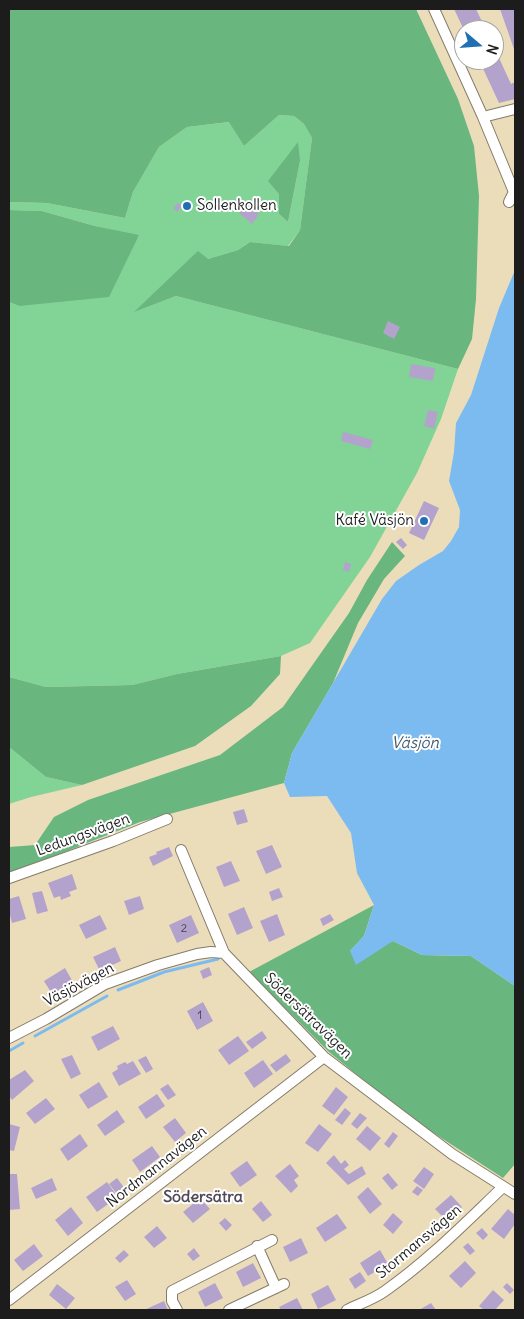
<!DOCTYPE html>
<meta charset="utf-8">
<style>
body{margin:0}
#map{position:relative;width:524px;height:1319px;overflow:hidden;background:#ecddba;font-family:Delius,sans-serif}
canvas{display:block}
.frame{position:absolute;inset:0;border:10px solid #1c1c1c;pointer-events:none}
.north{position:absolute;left:454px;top:20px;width:50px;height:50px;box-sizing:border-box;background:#fff;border:1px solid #a4a4a4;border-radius:50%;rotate:108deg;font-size:14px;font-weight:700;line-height:20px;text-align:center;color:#1c1c1c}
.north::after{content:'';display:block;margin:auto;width:18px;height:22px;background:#1f6fb2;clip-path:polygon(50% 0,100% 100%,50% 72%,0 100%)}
</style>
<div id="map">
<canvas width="524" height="1319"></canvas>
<div class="frame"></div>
<div class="north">N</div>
</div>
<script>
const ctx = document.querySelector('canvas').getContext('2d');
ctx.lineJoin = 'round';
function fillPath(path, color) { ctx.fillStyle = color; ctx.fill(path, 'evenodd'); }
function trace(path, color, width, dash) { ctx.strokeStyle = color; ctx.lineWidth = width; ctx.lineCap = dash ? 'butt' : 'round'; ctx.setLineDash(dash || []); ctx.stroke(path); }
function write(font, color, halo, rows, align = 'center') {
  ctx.font = font + ' Delius,sans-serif'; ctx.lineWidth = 4; ctx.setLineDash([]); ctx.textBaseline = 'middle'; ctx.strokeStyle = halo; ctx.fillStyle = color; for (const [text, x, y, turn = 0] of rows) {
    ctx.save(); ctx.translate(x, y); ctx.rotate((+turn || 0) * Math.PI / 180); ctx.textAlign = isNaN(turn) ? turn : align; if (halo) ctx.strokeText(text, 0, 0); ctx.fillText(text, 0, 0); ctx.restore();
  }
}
const green = new Path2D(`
 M279,115l15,1 10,8 8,14 -12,92 -12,16 -38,-4 -12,8 -30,9 -72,52 40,-15 282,73 -17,50 -24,54 -47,84 -60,86 -29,13 -104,18 -45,11 -86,2 -37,-10v-375l10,4 120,-70 -44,-10 -53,-15 -33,-1v-8l38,1 78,15 8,-26 26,-45 28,-20 43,-5 14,24zM300,161l-12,61 -9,-8v-20z
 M9,747l37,30 36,8 -51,12 -22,7z`);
const forest = new Path2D(`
 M9,9h407l42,90 16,47 5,50 -3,103 -4,40 -14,30 -282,-73 -42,16 64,-61 10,8 30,-9 12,-8 39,4 11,-16 12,-92 -8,-14 -10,-8 -15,-1 -35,31 -15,-24 -42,5 -28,20 -26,45 -8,26 -78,-15 -38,-1z
 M298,142l2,19 -12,61 -9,-8v-20l-11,-13z
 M9,210l33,1 53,15 44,9 -30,62 -90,9 -10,-4z
 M392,542l13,14 -21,23 -26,44 -25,60 -41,70 -8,30 -144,39 -131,52v-27l26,-2 19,-28 34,-17 132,-45 63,-48 66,-94 18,-33z
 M281,656l-1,18 -29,32 -56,40 -113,39 -36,-8 -37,-30v-70l37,10 86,-2 45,-11z
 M374,905l-10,31 -14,15 43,-10 29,14 49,1 44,30v178l-12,14 -94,-61 -80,-65 -80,-80z`);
const water = new Path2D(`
 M515,270v716l-44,-30 -49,-1 -29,-14 -37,24 -6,-14 14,-15 10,-31 -17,-32 -6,-40 -24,-37 -37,1 -6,-14 8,-30 90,-154 14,-18 23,-16 24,-14 8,-10 8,-14 1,-17 -11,-29 5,-29 2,-29 15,-28 28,-87z`);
const stream = new Path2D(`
 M118,990l46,-18 54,-13
 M35,1036l72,-40
 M9,1051l14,-8`);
const building = new Path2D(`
 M454,9h22l10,21h-22z
 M500,9h15v43z
 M494,47l17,37 4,-2v17l-16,4 -20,-43h15z
 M178,203l4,3 -5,6 -4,-4z
 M247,204l12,10 -7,10 -13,-11z
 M388,321l12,6 -6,12 -11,-6z
 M411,364l24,4 -2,13 -24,-4z
 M428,410l10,2 -4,17 -10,-3z
 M343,432l30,8 -3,9 -29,-8z
 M424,501l15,7 -15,32 -15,-7z
 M401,538l6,7 -4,4 -7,-7z
 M345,562l6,2 -2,8 -6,-2z
 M244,809l4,13 -11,3 -4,-13z
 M272,845l10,22 -16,7 -10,-23z
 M169,847l4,9 -20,10 -4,-9 8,-3 -1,-2z
 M231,861l9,20 -16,6 -8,-20z
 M72,874l5,15 -8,3 2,4 -10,4 -1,-4 -6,2 -6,-15z
 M279,888l4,9 -11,4 -3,-9z
 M42,891l6,20 -11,3 -5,-21z
 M19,896l7,23 -14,4 -3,-12v-12z
 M140,896l4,13 -15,6 -5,-14z
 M244,907l9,21 -16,7 -9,-21z
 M277,914l8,21 -16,7 -9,-21z
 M330,914l4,6 -11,6 -3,-7z
 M100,915l7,14 -21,10 -7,-14z
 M191,915l8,18 -22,10 -8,-18z
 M115,947l6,14 -21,10 -7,-14z
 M209,967l3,8 -9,4 -3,-8z
 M65,968l8,14 -21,12 -8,-13z
 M203,1002l10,19 -16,9 -10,-19z
 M113,1026l7,13 -22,12 -7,-14z
 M262,1031l5,7 -15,11 -6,-7z
 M238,1036l11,15 -20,14 -11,-15z
 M286,1054l5,7 -15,11 -6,-7z
 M72,1055l9,19 -10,5 -10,-20z
 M146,1056l7,13 -7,4 -8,-13z
 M263,1060l10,14 -19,14 -10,-15z
 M133,1061l8,13 -22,12 -7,-13 6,-4 -1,-3 8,-4 2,2z
 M25,1070l9,11 -22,19 -3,-4v-16z
 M99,1082l9,15 -20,12 -9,-14z
 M168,1084l8,11 -8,5 -8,-11z
 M336,1087l12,10 -14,18 -12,-9z
 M157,1094l8,12 -19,13 -8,-12z
 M46,1098l9,11 -20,15 -9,-11z
 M345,1108l6,5 -9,12 -7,-5z
 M117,1110l8,12 -20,14 -8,-11z
 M360,1113l7,5 -10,11 -6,-5z
 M175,1118l11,15 -11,9 -12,-15z
 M9,1124l11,3 -6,24 -5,-1z
 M319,1124l13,10 -14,18 -13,-9z
 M367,1126l14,12 -11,13 -14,-12z
 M393,1132l5,4 -9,12 -5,-4z
 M80,1134l8,12 -20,15 -8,-12z
 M152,1146l8,11 -20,15 -8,-12z
 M334,1155l7,9 4,-4 4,5 -5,4 5,5 13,-8 4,8 -18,11 -22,-22z
 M247,1161l10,14 -17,12 -10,-14z
 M290,1164l9,12 -5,4 4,6 -7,7 -16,-17z
 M424,1167l10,7 -10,15 -11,-8z
 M388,1173l10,12 -6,5 -10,-12z
 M9,1174h8l3,35 -11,1z
 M52,1178l5,12 -21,9 -5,-11z
 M117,1178l8,11 -8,5 -8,-10z
 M107,1182l11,15 -21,15 -11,-15z
 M417,1186l6,4 -5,6 -6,-4z
 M368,1187l14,17 -12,10 -13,-17z
 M451,1195l11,12 -15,14 -12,-12z
 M200,1198l10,11 -17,14 -10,-11z
 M261,1201l11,14 -9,7 -11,-13z
 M71,1207l12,16 -15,13 -13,-16z
 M508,1209l7,6v9l-11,15 -13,-10z
 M393,1213l10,9 -10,12 -10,-9z
 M337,1214l10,14 -22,14 -9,-14z
 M225,1218l7,7 -6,6 -7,-8z
 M157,1226l10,12 -13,10 -10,-11z
 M482,1228l6,7 -5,5 -7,-7z
 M301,1238l7,15 -18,9 -7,-15z
 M468,1243l7,8 -5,4 -7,-8z
 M34,1244l9,12 -20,15 -9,-11z
 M194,1248l6,8 -7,5 -6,-7z
 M124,1250l5,5 -9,8 -5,-5z
 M380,1250l8,14 -20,12 -8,-13z
 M465,1261l11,12 -15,15 -12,-12z
 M253,1263l8,15 -18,9 -7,-15z
 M360,1272l6,9 -11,8 -6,-10z
 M127,1280l9,14 -11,7 -10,-14z
 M215,1283l8,15 -18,9 -7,-15z
 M507,1283l7,7 -4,4 -7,-7z
 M57,1284l18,14 -9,11 -17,-14z
 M328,1285l8,15 -18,9 -7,-15z
 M493,1290l11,10 -9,10h-11l-5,-4z
 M297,1298l6,12h-22l-2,-3z
 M164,1301l4,9h-24z
 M431,1303l5,7h-17z`);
const street = new Path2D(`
 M434,9l49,108 31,75 -5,10
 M483,117l32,-8
 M181,850l43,103 100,104 128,97 63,40
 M9,878l104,-37 54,-22
 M9,1038l37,-19 59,-35 53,-19 39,-11 14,-2 13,1
 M257,1246l19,42
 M9,1300l315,-243
 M177,1310l-5,-9v-10l100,-51
 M229,1310l55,-26
 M347,1310c12,-6 27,-11 38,-19 43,-30 80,-68 118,-104`);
const markers = [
 [187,206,5,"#1f6fb2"],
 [424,521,5,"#1f6fb2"]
];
const numberNames = [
 ["2",184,929],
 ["1",200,1016]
];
const poiNames = [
 ["Sollenkollen",197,206],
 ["Kafé Väsjön",414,521,"right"]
];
const streetNames = [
 ["Ledungsvägen",83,835,-20],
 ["Väsjövägen",79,985,-28],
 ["Södersätravägen",308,1016,44],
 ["Nordmannavägen",157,1167,-38],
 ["Stormansvägen",419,1242,-40]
];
const waterNames = [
 ["Väsjön",415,743]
];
const neighbourhoodNames = [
 ["Södersätra",203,1197]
];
fillPath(green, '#82d496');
fillPath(forest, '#69b67f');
fillPath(water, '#7cbbf0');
trace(stream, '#7cbbf0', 3);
fillPath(building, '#b3a2cb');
trace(street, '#847c6b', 12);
trace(street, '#fff', 10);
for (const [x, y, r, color] of markers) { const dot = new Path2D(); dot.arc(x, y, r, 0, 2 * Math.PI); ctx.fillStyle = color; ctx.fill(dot); trace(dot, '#fff', 2); }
write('12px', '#423e48', null, numberNames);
write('15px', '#1c1c1c', '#fff', poiNames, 'left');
write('15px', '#1c1c1c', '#fff', streetNames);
write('italic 16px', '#425c71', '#fff', waterNames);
write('bold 16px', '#514b59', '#fff', neighbourhoodNames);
</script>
